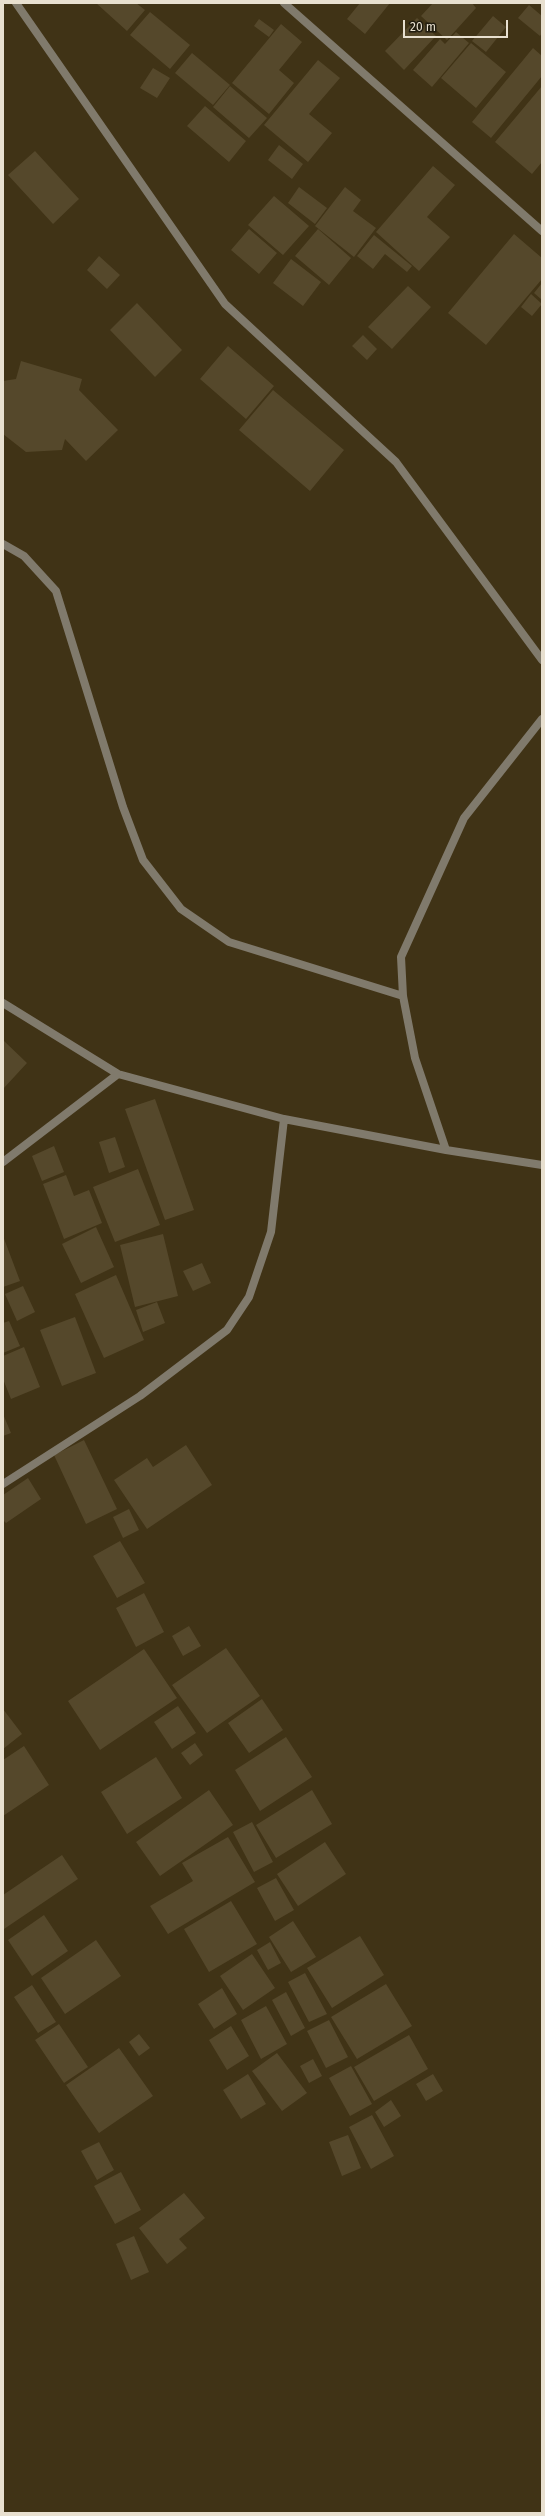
<!DOCTYPE html>
<style>
body{margin:0}
#map{position:relative;width:545px;height:2516px;overflow:hidden;background:#403316;font-family:"Fira Sans",sans-serif}
canvas{display:block}
.frame{position:absolute;inset:0;border:4px solid #e8e0d0;pointer-events:none}
.scale{position:absolute;left:403px;top:20px;width:105px;height:18px;box-sizing:border-box;border:2px solid #e8e0d0;border-top:0;padding-left:5px;font-size:12px;line-height:14px;white-space:nowrap;color:#e8e0d0;-webkit-text-stroke:3px #211c0f;paint-order:stroke}
</style>
<div id="map">
<canvas width="545" height="2516"></canvas>
<div class="frame"></div>
<div class="scale">20 m</div>
</div>
<script>
const ctx = document.querySelector('canvas').getContext('2d');
ctx.lineJoin = 'round';
function fillPath(path, color) { ctx.fillStyle = color; ctx.fill(path, 'evenodd'); }
function trace(path, color, width, dash) { ctx.strokeStyle = color; ctx.lineWidth = width; ctx.lineCap = dash ? 'butt' : 'round'; ctx.setLineDash(dash || []); ctx.stroke(path); }
const building = new Path2D(`
 M96,3h40l9,7 -18,21z
 M360,3h30l-25,31 -18,-15z
 M433,3h39l4,5 -29,32 -26,-24z
 M529,5l13,11v17l-2,3 -22,-18z
 M150,12l40,33 -20,24 -40,-34z
 M493,16l13,11 -20,25 -14,-11z
 M417,18l19,18 -32,34 -19,-19z
 M259,19l15,11 -5,7 -15,-11z
 M281,24l21,18 -23,28 15,13 -25,31 -37,-31z
 M456,32l13,11 -37,44 -19,-17 27,-31 5,5z
 M471,43l35,29 -30,36 -35,-30z
 M533,48l9,8v20l-51,62 -19,-16z
 M192,53l38,32 -17,20 -38,-32z
 M318,60l22,18 -31,36 23,19 -24,29 -44,-37z
 M153,68l17,10 -13,20 -17,-10z
 M230,86l37,32 -18,20 -36,-31z
 M542,86v76l-10,12 -37,-32z
 M205,106l41,35 -17,21 -42,-36z
 M279,145l24,19 -11,15 -24,-19z
 M35,151l44,48 -26,25 -45,-49z
 M433,166l22,19 -28,32 23,20 -31,34 -43,-39z
 M299,187l28,21 -12,16 -27,-21z
 M345,187l16,13 -8,11 23,17 -22,29 -39,-31z
 M274,196l35,30 -26,29 -35,-30z
 M249,229l28,24 -18,21 -28,-24z
 M318,229l33,29 -22,27 -34,-29z
 M514,234l28,24v21l-56,66 -38,-32z
 M374,235l38,31 -5,6 -22,-18 -12,15 -16,-13z
 M99,256l21,19 -13,14 -20,-19z
 M291,259l30,23 -18,24 -30,-23z
 M542,283v17l-8,-7z
 M408,286l23,21 -39,42 -24,-22z
 M531,294l11,10 -10,12 -11,-9z
 M137,303l45,47 -27,27 -45,-47z
 M363,335l14,14 -10,11 -15,-14z
 M228,346l46,40 -28,33 -46,-40z
 M21,361l61,18 -3,11 39,40 -32,31 -21,-22 -3,11 -36,2 -23,-18v-53l13,-2z
 M273,390l71,60 -34,41 -71,-61z
 M3,1040l24,23 -24,26z
 M155,1099l39,111 -29,10 -40,-111z
 M115,1137l10,30 -16,6 -10,-31z
 M54,1146l10,26 -22,9 -10,-25z
 M138,1169l22,56 -45,17 -22,-55z
 M66,1175l8,21 15,-6 13,33 -38,16 -21,-55z
 M96,1227l18,40 -33,16 -19,-39z
 M163,1234l15,62 -43,11 -15,-62z
 M3,1236l17,45 -17,6z
 M202,1263l9,20 -18,8 -10,-20z
 M116,1275l28,65 -40,18 -29,-64z
 M23,1286l12,26 -18,9 -12,-27z
 M157,1302l8,21 -22,9 -7,-22z
 M75,1317l21,56 -34,13 -22,-56z
 M9,1321l11,25 -17,7v-30z
 M24,1347l16,40 -29,12 -8,-20v-23z
 M3,1414l8,19 -8,3z
 M84,1440l33,69 -31,15 -32,-69z
 M186,1445l26,40 -65,44 -33,-49 33,-22 6,9z
 M28,1478l13,21 -35,24 -3,-3v-25z
 M129,1509l10,21 -16,8 -10,-21z
 M120,1541l25,42 -28,15 -24,-42z
 M144,1593l20,39 -28,15 -20,-39z
 M189,1626l12,20 -18,10 -11,-20z
 M226,1648l34,48 -53,37 -35,-48z
 M144,1649l33,49 -77,52 -32,-49z
 M262,1699l21,31 -34,23 -21,-30z
 M178,1706l18,27 -24,16 -18,-27z
 M3,1709l19,25 -19,15z
 M286,1737l26,40 -52,34 -25,-41z
 M195,1743l8,12 -13,10 -9,-12z
 M24,1746l25,39 -46,31v-56z
 M156,1757l26,41 -55,36 -26,-42z
 M209,1790l24,35 -73,51 -24,-34z
 M312,1790l20,34 -56,34 -20,-33z
 M252,1822l21,40 -19,10 -21,-40z
 M228,1837l27,45 -87,52 -18,-28 43,-25 -11,-18z
 M325,1842l21,32 -48,32 -21,-32z
 M62,1855l16,24 -74,50 -1,-34z
 M276,1878l18,32 -19,11 -18,-33z
 M231,1901l26,43 -48,28 -25,-43z
 M44,1915l24,36 -36,25 -24,-36z
 M293,1921l23,36 -25,15 -22,-35z
 M360,1936l24,39 -52,33 -25,-40z
 M96,1940l25,36 -56,38 -24,-36z
 M270,1942l11,21 -13,7 -11,-20z
 M252,1954l23,34 -32,22 -23,-34z
 M305,1973l22,41 -18,8 -21,-40z
 M386,1984l26,42 -55,33 -26,-42z
 M32,1985l24,37 -18,11 -24,-36z
 M222,1988l15,26 -23,15 -16,-25z
 M286,1992l19,36 -14,8 -19,-36z
 M266,2006l21,38 -26,15 -20,-39z
 M329,2020l19,37 -22,11 -19,-37z
 M59,2024l29,43 -24,16 -29,-43z
 M231,2026l18,30 -22,14 -18,-30z
 M139,2034l11,14 -11,8 -10,-14z
 M409,2035l19,34 -54,32 -20,-34z
 M119,2048l34,48 -54,37 -33,-48z
 M277,2053l30,40 -25,18 -30,-40z
 M313,2059l9,17 -13,7 -9,-17z
 M351,2066l21,38 -22,12 -21,-38z
 M248,2074l18,30 -25,15 -18,-29z
 M433,2074l10,17 -17,10 -10,-17z
 M391,2100l10,16 -17,11 -9,-15z
 M372,2115l22,41 -23,13 -22,-42z
 M348,2135l13,33 -19,8 -13,-34z
 M99,2142l15,28 -17,10 -16,-29z
 M121,2172l20,38 -26,14 -21,-38z
 M184,2193l21,25 -26,21 8,9 -20,16 -28,-36z
 M134,2236l15,36 -18,8 -15,-36z`);
const street = new Path2D(`
 M16,3l209,301 171,158 146,198
 M284,3l258,228
 M3,544l21,12 32,35 67,216 20,53 38,49 48,33 174,54
 M3,1003l115,71 166,45 162,31 96,15
 M446,1150l-31,-92 -12,-62 -2,-39 63,-139 78,-99
 M3,1162l115,-88
 M3,1484l137,-88 87,-66 22,-33 22,-65 13,-113`);
fillPath(building, '#55482b');
trace(street, '#807a6c', 8);
</script>
